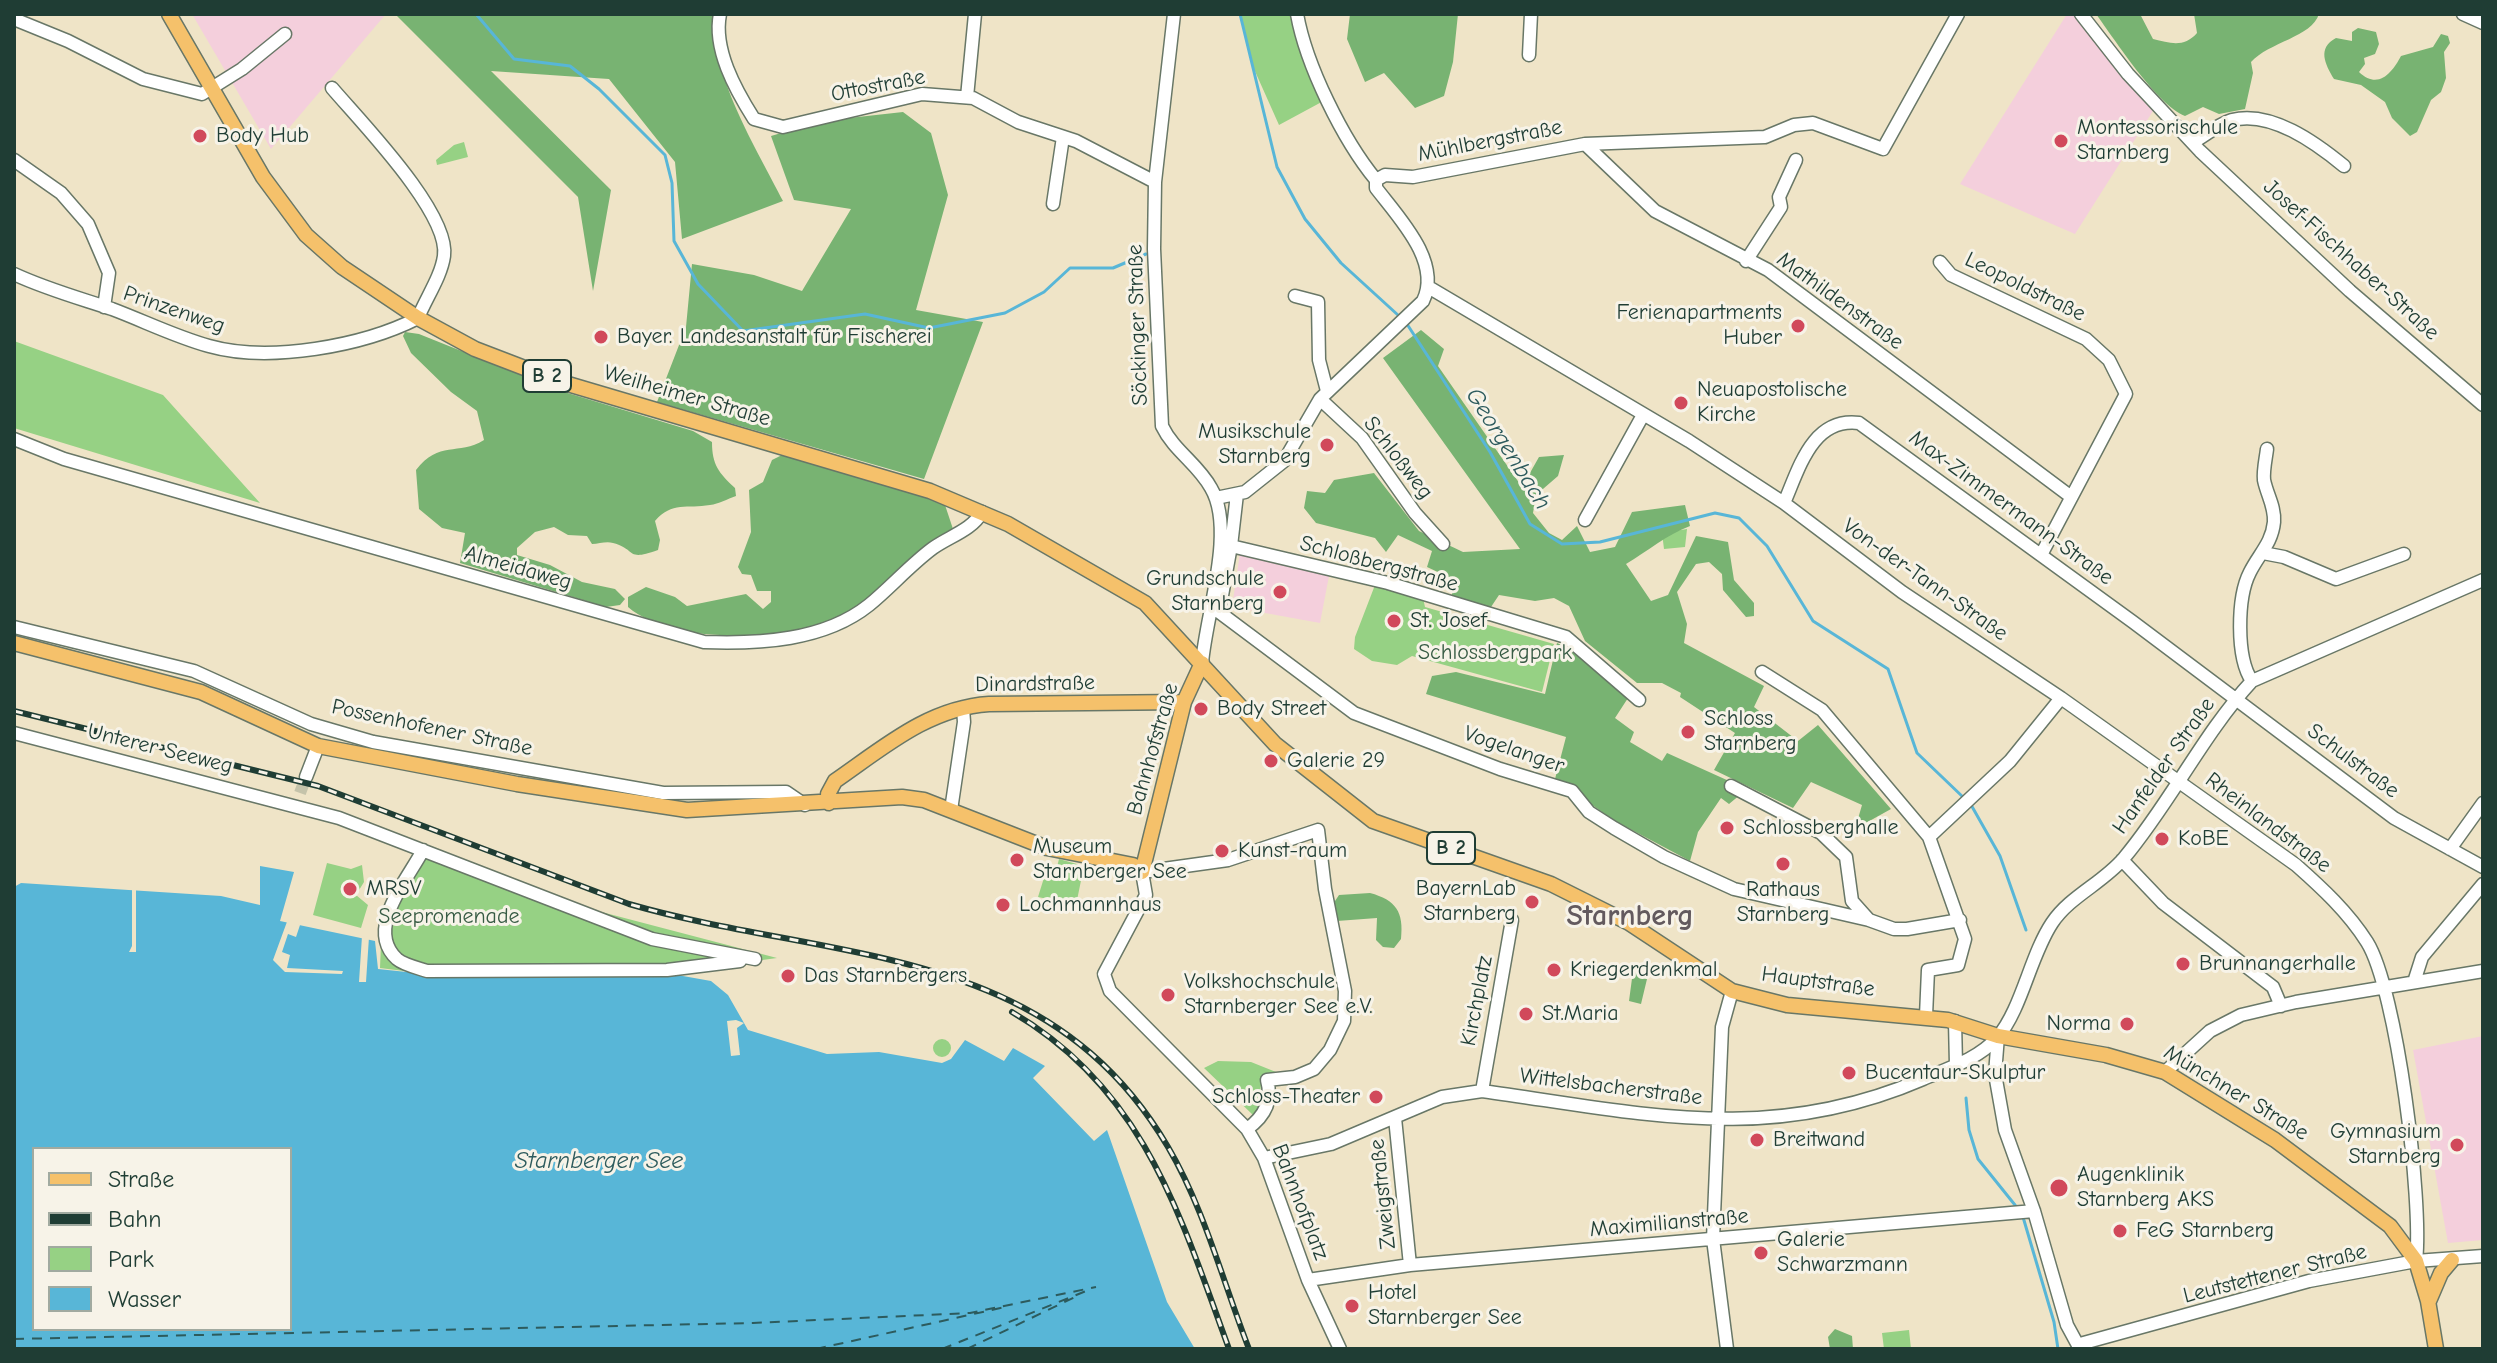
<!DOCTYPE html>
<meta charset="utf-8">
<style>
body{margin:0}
#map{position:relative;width:2497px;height:1363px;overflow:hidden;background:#efe4c7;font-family:"Comic Neue",sans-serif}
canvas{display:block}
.frame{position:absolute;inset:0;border:16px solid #1f3d34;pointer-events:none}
.legend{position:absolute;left:32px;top:1147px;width:260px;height:184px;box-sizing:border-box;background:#f7f3e8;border:2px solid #a1aaa0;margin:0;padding:10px 14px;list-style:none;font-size:24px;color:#1f3d34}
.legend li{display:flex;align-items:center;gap:16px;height:40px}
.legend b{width:40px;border:2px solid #a1aaa0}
</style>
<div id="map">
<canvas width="2497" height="1363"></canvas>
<div class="frame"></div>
<ul class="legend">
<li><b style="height:10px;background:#f5c16b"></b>Straße</li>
<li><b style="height:10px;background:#1f3d34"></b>Bahn</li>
<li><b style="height:22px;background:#96d184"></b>Park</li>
<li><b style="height:22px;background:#58b6d7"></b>Wasser</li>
</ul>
</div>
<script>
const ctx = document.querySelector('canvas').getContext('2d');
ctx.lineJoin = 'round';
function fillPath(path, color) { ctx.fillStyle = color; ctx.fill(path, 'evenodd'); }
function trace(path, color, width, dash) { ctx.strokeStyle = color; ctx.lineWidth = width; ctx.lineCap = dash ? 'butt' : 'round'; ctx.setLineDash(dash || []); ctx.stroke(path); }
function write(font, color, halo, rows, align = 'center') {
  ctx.font = font + ' "Comic Neue",sans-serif'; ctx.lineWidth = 6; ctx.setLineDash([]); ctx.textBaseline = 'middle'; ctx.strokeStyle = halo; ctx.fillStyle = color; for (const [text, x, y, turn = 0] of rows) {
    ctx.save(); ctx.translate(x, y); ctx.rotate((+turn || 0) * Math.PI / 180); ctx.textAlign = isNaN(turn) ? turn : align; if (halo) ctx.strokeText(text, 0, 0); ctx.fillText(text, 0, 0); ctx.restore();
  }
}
const built = new Path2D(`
 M192,14h194l-115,135z
 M2067,14h14l77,89 -83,131 -115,-50z
 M1240,553l89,23 -9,47 -88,-16z
 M2483,1036v204l-35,3 -35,-193z`);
const green = new Path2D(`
 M1240,14h57l32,84 -50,27 -25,-56z
 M464,142l4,15 -31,8 -1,-5 18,-15z
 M14,341l149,54 97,108 -246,-75z
 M1687,529l-2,18 -21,2 -2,-16z
 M1375,585l48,13 2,9 129,37 -12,48 -130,-36 -15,9 -25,-4 -18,-12 1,-12z
 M425,844l127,55 225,59 -95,13 -254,3 -48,-6 2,-48z
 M1059,859l25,7 -8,39 -38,-8 10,-32 9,2z
 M327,863l24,6 11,-4 2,17 -8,13 12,10 -7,23 -48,-13z
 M933 1048a9 9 0 1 1 18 0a9 9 0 1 1-18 0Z
 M1218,1061l33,1 25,10 -15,12 -2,23 -6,8 -49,-47z
 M1909,1330l2,19h-27l-2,-16z`);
const forest = new Path2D(`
 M395,14h321c-9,56 42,137 67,187l-101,38 -7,-77 -66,-83 -118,-8 120,119 -18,101 -15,-94z
 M1350,14h108l-5,48 -9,34 -29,12 -31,-35 -19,9 -18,-43z
 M2096,14h44l13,25c17,4 31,9 44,-6l-3,-19h125c-7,23 -50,28 -68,48l2,11 -8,36 -26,5 -16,-7 -18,9c-28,-11 -70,-76 -89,-102z
 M2358,28l18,4 3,12 -4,10 -11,4 1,6 -6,8c20,19 34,-1 42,-16l32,-9 8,-13 7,2 2,7 -6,9 2,26 -5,14 -10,8 -14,32 -7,4 -18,-18 -7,-16 -24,-17 -27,-6c-9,-15 -17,-31 2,-41l16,3v-9z
 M903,112l28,21 17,62 -32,115 67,12 -59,157 -267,-77 29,-75 6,-63 62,11 48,16 49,-82 -57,-9 -23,-64 51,-15z
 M1421,330l23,19 -6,17 84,121 17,-30 25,-2 -6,21 -22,19 -3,18 16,20 13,7 15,-14 13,26 25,-5 17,-35 53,-7 5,21c-24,9 -42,25 -64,38l25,37 17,-6 28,-59 32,6 6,38 20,23v13l-8,1 -23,-27 -1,-16 -13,-12 -13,2 -19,28 10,32 -3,19 80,43 -10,21 44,34 20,-16 73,84 -36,20 7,-24 -51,-23 -18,26 -79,-38 21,-37 -55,-36 1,-4 -19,-10h-25l-52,-42 -16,-35 -15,-8 -19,3 -36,-6 -8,12 -40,-9 4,-18 -28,-13 5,-16 -34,-16 -12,17 -11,-14 -59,-15 -12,-15 3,-17 18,2 9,-13 40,-7 45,58 44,21 57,-3 -137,-191z
 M405,332l14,2 142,57 132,40 19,11c0,23 7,31 23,46l1,8c-9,3 -17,8 -26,9 -23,4 -38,-4 -55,16l5,19 -2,10c-33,12 -21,-1 -45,-7 -7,-2 -14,1 -21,1l-5,-8 -19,-1 -14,-8 -19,5 -18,16v7l33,10 32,17 33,7 10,10 -5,6 -14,2 -146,-44 5,-30 -23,-5 -23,-19 -3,-39c23,-30 42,-14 68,-30l-7,-29 -26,-19 -40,-39 -8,-17z
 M782,455l147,40 16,10 8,24c-35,29 -70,68 -112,87 -53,25 -167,30 -213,-9v-10l18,-10 29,10 12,9 59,-12 17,15 8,-7v-11h-14l-6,-16 -9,-1 -4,-7 13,-35 -2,-42 14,-8 9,-22z
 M1557,643l14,6 57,49 -13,20 19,14 -4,10 32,19 5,-8 62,28 12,13 -12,10 -8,-6 -23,34 -8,29 -75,-40 -60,-42 11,-42 -140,-43 6,-18 24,-4 89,22z
 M1370,893c26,7 34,19 31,46l-7,9 -11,-1 -7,-7 1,-22 -40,3 -6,-14 8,-12z
 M1633,971l14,8 -6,25 -12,-3z
 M1835,1329l17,7 1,13h-23l-2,-12z`);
const water = new Path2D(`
 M260,866l34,6 -14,49 95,20 3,28 48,5 240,-1 45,8 17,14 20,35 79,24 52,-2 63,11 9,-4 14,-19 39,21 9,-13 32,18 -12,12 61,63 13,-11 60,172 28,47h-1181v-462l7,-4 200,13 39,9zM34,1149h256v180h-256z`);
const pier = new Path2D(`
 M132,886h4v66h-7l3,-6z
 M288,919l12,6 -4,12 -8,-3 -6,18 8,3 -3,13 56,3 -1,3 -57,-2 -12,-12z
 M362,936l7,1 -3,45h-7z
 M736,1020l8,3 -7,5 3,27 -9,1 -4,-35z`);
const stream = new Path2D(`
 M476,14l38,45 56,7 29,23 66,66 7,28 2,58 24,43 45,47 122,-17 64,14 76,-15 39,-21 26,-24h43l33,-14
 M1240,14l37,153 28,52 36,44 58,53
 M1405,321l85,131 40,72 32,20 38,-2 115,-29 24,5 28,28 46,75 75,48 29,84 47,45
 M1970,803l30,53 26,74
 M1966,1098l3,32 9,29 41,51
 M2023,1217l31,105 4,27`);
const ferry = new Path2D(`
 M14,1339l739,-16 217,-10 126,-26
 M816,1349l189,-42
 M942,1349l149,-60
 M967,1349l110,-53`);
const minorTunnel = new Path2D(`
 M300,793l6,-16`);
const minor = new Path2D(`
 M720,14c-7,35 15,75 34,105l29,8 139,-33 51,4 45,24 58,19 79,41
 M1174,14l-19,168 -1,67 8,177c12,25 36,38 49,62 25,42 -5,126 -9,175
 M1297,14c9,51 46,126 79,166
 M2081,14l47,60 72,77 150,140 133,114
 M2463,14l20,9
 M14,19l54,22 75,38 59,15 40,-25 43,-35
 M1529,55l2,-41
 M967,97l8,-83
 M2194,142c11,-7 25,-18 38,-22 39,-10 84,23 112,46
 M1585,144l70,67 113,59 302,226
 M14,160l47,33 27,31 21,49 -5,34
 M1053,204l10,-67
 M1746,261l35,-54 -2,-10 17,-37
 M1940,262l11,13 135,64 23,21 17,34 -85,161
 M14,274c32,15 65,24 98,35 32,12 64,28 97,37 60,17 154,0 209,-28 8,-20 23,-41 26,-62 6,-43 -84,-135 -112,-168
 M1430,288l259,153 95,62 118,89 159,106 235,167c26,23 52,47 71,77 30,48 56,260 49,319
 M1295,296l23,6 1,58 8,31
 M1320,399l42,39 53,75 28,31
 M14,439l50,20 640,183c55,2 120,-1 165,-37 22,-18 41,-40 64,-57 17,-12 39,-18 49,-36
 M1237,494l-6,52 157,37 178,54 73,63
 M1216,498l29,-6 39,-31 36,-62 103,-98c19,-39 -24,-83 -47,-113v-8l9,-5 28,2 172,-33 180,-7 29,-12 19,-2 70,26 75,-135
 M1784,503c15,-34 28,-86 75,-80l274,199 261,196 89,49
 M1585,520l58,-105
 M1231,546l-12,66 135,101 146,56 72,22 17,21 25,16 50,29 70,32 135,31
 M2263,553l21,4 52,22 68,-25
 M14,627l180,44 117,53 62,18 290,51 123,-1 19,13
 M1762,672l60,38 107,127 36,102 -7,26 -30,5 -2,46
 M2252,681c-16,-23 -15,-84 -2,-109 9,-18 22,-29 24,-50 1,-16 -7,-27 -10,-42 -1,-10 2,-22 3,-31
 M14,733l325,85 313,121 103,20
 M306,777l12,-31
 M1731,786l90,47 25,24 6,44 17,19 25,9h13l53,-9
 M951,810l13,-88 -1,-14
 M1929,837l81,-76 51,-63
 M2450,849l33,-46
 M423,850c-15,29 -59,79 -26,109 7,6 21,9 30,12l240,-1 73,-9
 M2122,860l41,43 110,84 8,19
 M2414,982l8,-25 61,-73
 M1955,1021l1,44
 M1998,1036l-3,38 10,56 29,81 33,114 13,24
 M2165,1072l45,-41 31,-16 55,-13 187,-31
 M1482,1091l30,-171
 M1395,1118l15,147
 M1247,1129c17,-12 26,-28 20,-49l28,-3 19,-8 16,-19 14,-29 1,-30 -20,-102 -7,-59 -90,30 -86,12 4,23 -42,79 6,17 137,138 17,29 44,122 32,69
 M1264,1158l67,-14 111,-47 40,-6c160,22 286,55 441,-12 26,-11 55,-20 74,-41 25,-29 33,-82 55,-115 18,-27 51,-40 72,-65 47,-56 79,-124 128,-177l231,-101
 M1308,1280l102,-15 624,-54
 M2080,1344l229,-63 107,-20 67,-5
 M1727,1349l-14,-110 9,-212 10,-36`);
const major = new Path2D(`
 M169,14l94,163 43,58 36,32 76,51 57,31 86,33 369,109 78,33 137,79 130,141 98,77 178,63 78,39 103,68 55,14 161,15 50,16 108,19 59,17 110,68 115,86 26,35 12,40 8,48
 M14,643l187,49 117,54 199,38 170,26 215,-13 22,3 123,48 86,17 9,7 42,-170 18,-39
 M829,803l-1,-9 7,-13c48,-33 93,-73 154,-77l195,-2
 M2429,1301l12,-28 11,-13`);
const rail = new Path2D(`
 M14,711l304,75 311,118c201,58 418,37 539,243 36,61 55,135 81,202
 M1012,1012c132,77 168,203 217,337`);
const markers = [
 [200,136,8,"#d1495b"],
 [2061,141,8,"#d1495b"],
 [1798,326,8,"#d1495b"],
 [601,337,8,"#d1495b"],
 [1681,403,8,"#d1495b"],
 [1327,445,8,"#d1495b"],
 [1280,592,8,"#d1495b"],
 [1394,621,8,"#d1495b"],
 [1201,709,8,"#d1495b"],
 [1688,732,8,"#d1495b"],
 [1271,761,8,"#d1495b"],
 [1727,828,8,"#d1495b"],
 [2162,839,8,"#d1495b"],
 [1222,851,8,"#d1495b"],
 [1017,860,8,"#d1495b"],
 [1783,864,8,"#d1495b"],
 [350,889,8,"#d1495b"],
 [1532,902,8,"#d1495b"],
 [1003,905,8,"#d1495b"],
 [2183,964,8,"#d1495b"],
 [1554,970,8,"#d1495b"],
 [788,976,8,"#d1495b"],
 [1168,995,8,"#d1495b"],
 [1526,1014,8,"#d1495b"],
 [2127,1024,8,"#d1495b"],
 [1849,1073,8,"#d1495b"],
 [1376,1097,8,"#d1495b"],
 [1757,1140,8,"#d1495b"],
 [2457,1145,8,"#d1495b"],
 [2059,1188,10,"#d1495b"],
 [2120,1231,8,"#d1495b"],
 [1761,1253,8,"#d1495b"],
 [1352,1306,8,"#d1495b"]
];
const shields = [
 [547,376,48],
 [1451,848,48]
];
const shieldNames = [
 ["B 2",547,376],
 ["B 2",1451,848]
];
const streetNames = [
 ["Ottostraße",878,86,-11],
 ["Mühlbergstraße",1490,141,-11],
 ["Josef-Fischhaber-Straße",2351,260,42],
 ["Leopoldstraße",2025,287,26],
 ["Mathildenstraße",1840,301,36],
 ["Prinzenweg",174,310,19],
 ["Söckinger Straße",1138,325,-92],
 ["Weilheimer Straße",687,396,16],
 ["Schloßweg",1398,458,52],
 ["Max-Zimmermann-Straße",2011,508,36],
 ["Schloßbergstraße",1379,564,15],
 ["Almeidaweg",518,568,16],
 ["Von-der-Tann-Straße",1925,580,35],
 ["Dinardstraße",1035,684,-1],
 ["Possenhofener Straße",432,728,12],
 ["Unterer Seeweg",160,749,14],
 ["Bahnhofstraße",1153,749,-74],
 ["Vogelanger",1514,750,19],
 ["Schulstraße",2353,761,37],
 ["Hanfelder Straße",2164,766,-55],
 ["Rheinlandstraße",2268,823,37],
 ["Hauptstraße",1818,982,8],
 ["Kirchplatz",1477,1001,-79],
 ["Wittelsbacherstraße",1611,1087,7],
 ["Münchner Straße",2236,1093,31],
 ["Zweigstraße",1383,1194,-96],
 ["Bahnhofplatz",1300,1202,69],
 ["Maximilianstraße",1669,1223,-5],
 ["Leutstettener Straße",2275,1274,-14]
];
const poiNames = [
 ["Montessorischule",2077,128],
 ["Starnberg",2077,153],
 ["Body Hub",216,136],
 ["Ferienapartments",1782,313,"right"],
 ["Huber",1782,338,"right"],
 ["Bayer. Landesanstalt für Fischerei",617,337],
 ["Neuapostolische",1697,390],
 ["Kirche",1697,415],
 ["Musikschule",1311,432,"right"],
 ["Starnberg",1311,457,"right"],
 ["Grundschule",1264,579,"right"],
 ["Starnberg",1264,604,"right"],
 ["St. Josef",1410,621],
 ["Body Street",1217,709],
 ["Schloss",1704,719],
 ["Starnberg",1704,744],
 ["Galerie 29",1287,761],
 ["Schlossberghalle",1743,828],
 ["KoBE",2178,839],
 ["Museum",1033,847],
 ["Starnberger See",1033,872],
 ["Kunst-raum",1238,851],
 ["MRSV",366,889],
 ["BayernLab",1516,889,"right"],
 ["Starnberg",1516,914,"right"],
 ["Rathaus",1783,890,"center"],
 ["Starnberg",1783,915,"center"],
 ["Lochmannhaus",1019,905],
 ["Brunnangerhalle",2199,964],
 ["Kriegerdenkmal",1570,970],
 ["Das Starnbergers",804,976],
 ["Volkshochschule",1184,982],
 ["Starnberger See e.V.",1184,1007],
 ["St.Maria",1542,1014],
 ["Norma",2111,1024,"right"],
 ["Bucentaur-Skulptur",1865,1073],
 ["Schloss-Theater",1360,1097,"right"],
 ["Gymnasium",2441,1132,"right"],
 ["Starnberg",2441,1157,"right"],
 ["Breitwand",1773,1140],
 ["Augenklinik",2077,1175],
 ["Starnberg AKS",2077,1200],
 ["FeG Starnberg",2136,1231],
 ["Galerie",1777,1240],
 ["Schwarzmann",1777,1265],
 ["Hotel",1368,1293],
 ["Starnberger See",1368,1318]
];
const parkNames = [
 ["Schlossbergpark",1495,653],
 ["Seepromenade",449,917]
];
const waterNames = [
 ["Georgenbach",1508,449,58],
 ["Starnberger See",599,1161]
];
const districtNames = [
 ["Starnberg",1630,917]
];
fillPath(built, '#f4cfdc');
fillPath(green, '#96d184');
fillPath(forest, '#78b372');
fillPath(water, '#58b6d7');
fillPath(pier, '#efe4c7');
trace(stream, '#58b6d7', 3);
trace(ferry, '#2d5b5d', 2, [10, 8]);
trace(minorTunnel, '#c5c3aa', 12, [12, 6]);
trace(minor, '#687767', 15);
trace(major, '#687767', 17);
trace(minor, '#fff', 12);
trace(major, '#f5c16b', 14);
trace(rail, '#1f3d34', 6);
trace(rail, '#f7f3e8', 3, [9]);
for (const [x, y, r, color] of markers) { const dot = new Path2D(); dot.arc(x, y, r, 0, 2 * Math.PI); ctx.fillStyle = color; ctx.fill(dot); trace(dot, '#f7f3e8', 3); }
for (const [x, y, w] of shields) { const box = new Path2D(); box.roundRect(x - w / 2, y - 16, w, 32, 6); ctx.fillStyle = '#f7f3e8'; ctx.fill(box); trace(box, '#1f3d34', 2); }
write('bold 20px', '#1f3d34', null, shieldNames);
write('22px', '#1f3d34', '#f7f3e8', streetNames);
write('22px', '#1f3d34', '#f7f3e8', poiNames, 'left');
write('22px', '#375b44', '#f7f3e8', parkNames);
write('italic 24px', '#2d5b5d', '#f7f3e8', waterNames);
write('bold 30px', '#635a5e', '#f7f3e8', districtNames);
</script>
